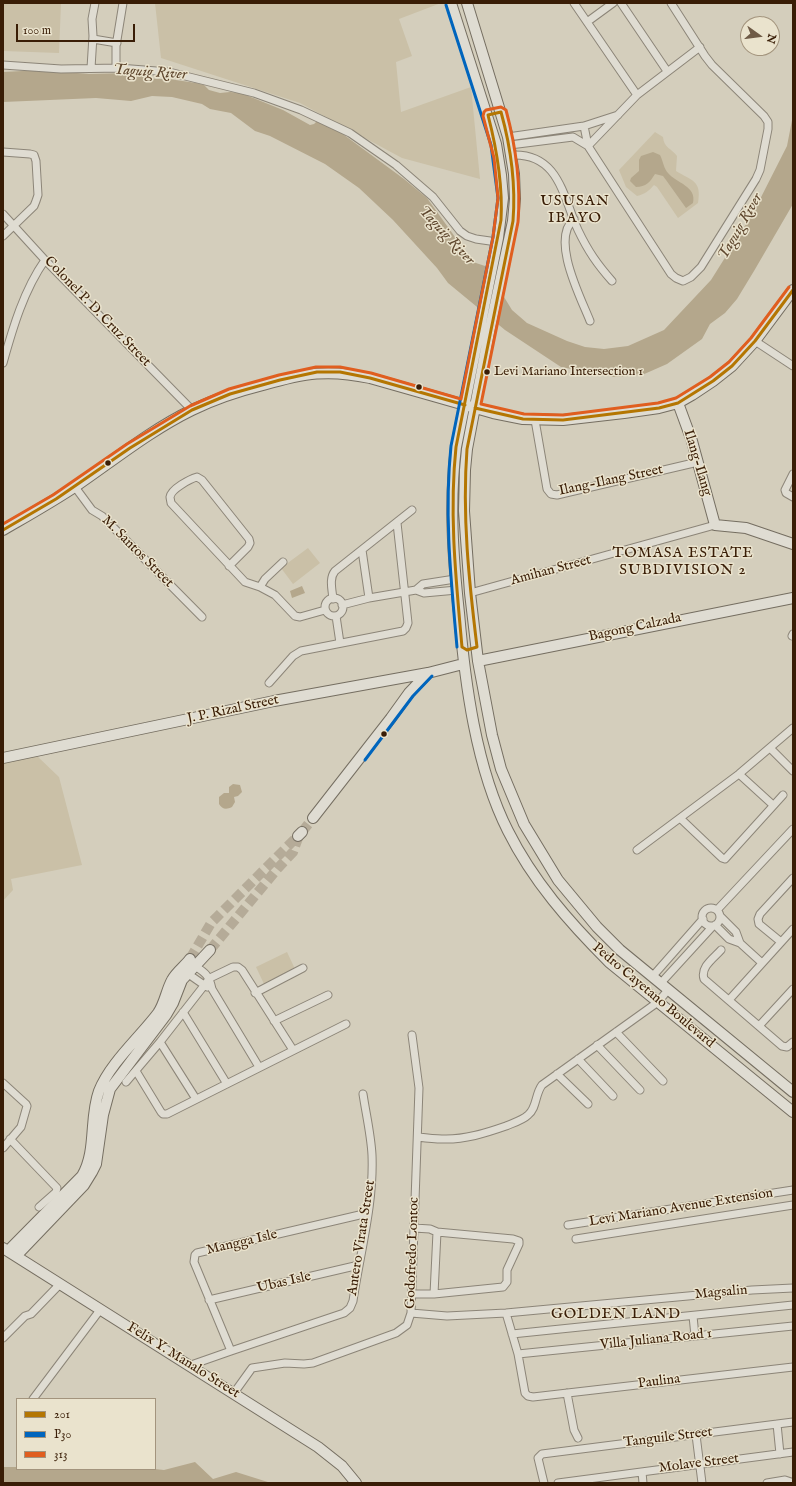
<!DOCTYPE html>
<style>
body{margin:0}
#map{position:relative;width:796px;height:1486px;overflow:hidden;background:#d4cebc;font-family:"IM FELL English",serif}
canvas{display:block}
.frame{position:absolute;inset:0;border:4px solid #391d06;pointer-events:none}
.legend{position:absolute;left:16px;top:1398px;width:140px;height:72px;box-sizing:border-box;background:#eae3cd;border:1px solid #a3947d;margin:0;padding:5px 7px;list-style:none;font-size:12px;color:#391d06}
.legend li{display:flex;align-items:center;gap:8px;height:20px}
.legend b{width:20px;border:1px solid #a3947d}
.north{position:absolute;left:740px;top:16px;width:40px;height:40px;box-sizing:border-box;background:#eae3cd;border:1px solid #a3947d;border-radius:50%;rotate:104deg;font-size:11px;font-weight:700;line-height:16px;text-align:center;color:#391d06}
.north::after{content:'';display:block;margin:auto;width:14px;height:18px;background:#6f5b46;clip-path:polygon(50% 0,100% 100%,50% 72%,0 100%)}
.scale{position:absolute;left:16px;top:24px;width:119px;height:18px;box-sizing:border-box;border:2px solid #391d06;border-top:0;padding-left:5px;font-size:12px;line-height:14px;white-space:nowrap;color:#391d06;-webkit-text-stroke:3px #eae3cd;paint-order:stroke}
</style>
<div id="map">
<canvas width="796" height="1486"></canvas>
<div class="frame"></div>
<ul class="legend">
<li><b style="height:5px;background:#b47602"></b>201</li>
<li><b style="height:5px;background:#0065bd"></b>P30</li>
<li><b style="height:5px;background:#e05e1f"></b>313</li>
</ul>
<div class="north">N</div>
<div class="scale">100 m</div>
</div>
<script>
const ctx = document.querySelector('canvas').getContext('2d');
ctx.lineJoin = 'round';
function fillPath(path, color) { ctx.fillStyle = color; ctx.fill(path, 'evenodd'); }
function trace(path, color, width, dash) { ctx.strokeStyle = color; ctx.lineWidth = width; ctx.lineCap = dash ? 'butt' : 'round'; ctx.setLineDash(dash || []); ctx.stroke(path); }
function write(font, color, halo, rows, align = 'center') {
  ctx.font = font + ' "IM FELL English",serif'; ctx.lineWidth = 3; ctx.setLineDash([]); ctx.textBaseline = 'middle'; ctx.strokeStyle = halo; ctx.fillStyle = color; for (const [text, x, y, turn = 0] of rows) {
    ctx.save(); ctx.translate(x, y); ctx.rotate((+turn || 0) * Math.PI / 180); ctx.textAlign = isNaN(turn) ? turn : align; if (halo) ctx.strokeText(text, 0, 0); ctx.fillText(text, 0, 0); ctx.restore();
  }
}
const green = new Path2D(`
 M3,3h58l-2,50 -56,-2z
 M155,3h286l-42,16 13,37 -16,6 5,50 70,-25 9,92 -78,-21 -102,-55 -139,-45z
 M655,132l8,5c1,11 8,11 14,19l-1,15c16,10 26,9 22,32l-20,15 -21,-31 -3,-2c-5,6 -9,9 -17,11l-11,-9 -7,-17z
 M308,548l12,15 -27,21 -12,-16z
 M36,755l23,22 23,88 -71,14 2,11 -10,11v-140z
 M287,952l8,17 -31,15 -8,-17z`);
const water = new Path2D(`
 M41,70l48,4 40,-1 27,6h13l27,4 8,2 5,5 11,3 10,-1 11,1 42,17 27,15 4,-1 3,-3 19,8 68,50 23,19 46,64 12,4 27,44 15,13 40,18 18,6 19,2 24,-3 36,-16 47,-50 42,-67 34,-67 6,-31v89l-39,67 -17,28 -12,14 -15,11 -8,15 -35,25 -25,11 -28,2 -53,-10 -56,-37 -57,-47 -11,-15 -44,-48 -34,-32 -34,-24 -55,-28 -15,-5 -24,-18 -21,-4 -8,-5 -30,-7 -20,-1 -21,5 -35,-3 -93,4v-30z
 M653,152l7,3c3,6 4,14 8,18 8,10 29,13 25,30l-7,5 -20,-28 -3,-4 -8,-2c-5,8 -9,13 -19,13l-6,-6 1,-3 8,-7v-11l2,-4z
 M302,586l3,7 -13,5 -2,-7z
 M233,784l7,1 2,7 -4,4 -4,1 1,5 -3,5c-6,3 -10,2 -13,-3v-7l5,-4h5v-6z
 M195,1462l18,17 23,-7 35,11h-268v-16h14v2h138l9,1z`);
const secondaryTunnel = new Path2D(`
 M302,832l11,-14
 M210,950l68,-82 15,-16 5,-14
 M190,959l21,-36 87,-87`);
const street = new Path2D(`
 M574,3l63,92
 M621,3l46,68
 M587,22l26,-19
 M93,39l24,4
 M3,65l58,4 58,-1 50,4 85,21 47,17 49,23 46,32 37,32 27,34 7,5 9,3 21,3
 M91,68l2,-32 -1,-17 3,-16
 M116,68v-22l7,-43
 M584,126l4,20 83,128 5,4 7,3 8,-4 10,-10 55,-88 4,-9 8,-41v-7l-4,-6 -52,-51 -7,-9 -34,-53
 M508,137l76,-11 34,-11
 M510,145l63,-8 15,9 49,-51 63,-48
 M3,152l27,2 4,1 2,6 2,34 -2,6 -2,5 -31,30
 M512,155c47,-2 51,42 66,75 10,21 19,34 34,51
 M3,214l42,46 147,150
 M574,219c-24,20 7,79 16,102
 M755,341l38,25
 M3,363c10,-36 21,-73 42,-103
 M535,420l12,69 4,5 6,1 141,-33
 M793,474l-8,16 1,3 7,4
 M75,487l17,23 10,6 100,101
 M362,550l7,48
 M229,566l19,-19 2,-4 -1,-4 -47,-59 -5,-3c-7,2 -26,12 -27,20 0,1 1,5 1,6l74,79 15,5 15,8 20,21 5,1 25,-7
 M260,587l5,-8 18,-17
 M416,590l8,3 33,-3
 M470,593l245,-68
 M325 607a9 9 0 1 1 18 0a9 9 0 1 1-18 0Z
 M333,599c-1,-10 -4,-21 2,-28l77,-61
 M342,605l27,-7 47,-8 7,-6 32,-5
 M336,616l4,27
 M792,636l1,-2
 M269,683l24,-27 8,-5 102,-20 3,-3 2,-5 -11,-100
 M770,748l23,23
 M739,774l34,31
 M681,819l41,39 3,1 58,-64
 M637,850l102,-76 54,-46
 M702 917a9 9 0 1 1 18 0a9 9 0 1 1-18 0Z
 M717,910l76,-81
 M720,916l16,16 4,11
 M715,925l14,14 11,4 22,20
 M781,942l-22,-18 -1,-5 2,-5 33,-36
 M721,950c-7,8 -21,17 -17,29l78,67 5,1 6,-5
 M192,964c12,8 17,10 20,25l47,78
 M184,971l23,16
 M652,977l51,-58
 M660,984l53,-58
 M255,993l48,-25
 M729,1000l64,-71
 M183,1012l44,72
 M274,1021l54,-26
 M759,1026l34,-37
 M616,1032l47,49
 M160,1042l36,57
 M597,1045l43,45
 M578,1059l35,37
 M136,1071l25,41 2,2h4l179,-90
 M557,1074l31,30
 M126,1082l34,-40 50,-64 23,-11h5l4,3 51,80
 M3,1083l23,21 1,2 -6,21 -18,21
 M418,1137c8,1 16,2 24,2 22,1 44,-6 64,-13 7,-3 17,-6 22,-11 9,-7 7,-21 14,-30l116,-83 10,-12
 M10,1139l47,49 -1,4 -17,15
 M568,1225l225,-35
 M576,1239l217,-34
 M412,1294h22l69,-7 4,-5v-12l12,-26v-3l-6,-2 -76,-7 -7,-3 -16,-1
 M434,1294l3,-62
 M209,1300l150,-35
 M411,1313l36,3 59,-3 246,-23 41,-2
 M506,1313l12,41 7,39 3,3 5,1 260,-30
 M693,1316l2,20
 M512,1334l281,-29
 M3,1338l22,-22 6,-2 29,-30
 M231,1351l-37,-89 1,-7 2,-2 171,-40
 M518,1354l275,-28
 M191,1365l40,-14 113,-38 6,-5 3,-7c7,-48 21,-97 19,-146 -1,-20 -6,-41 -9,-61
 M234,1393l18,-25 33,-5 19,1 9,-1 83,-30 11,-8 4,-12 8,-225 -7,-53
 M567,1393l7,37 4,8
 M33,1399l67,-89
 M777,1424l3,30
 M696,1435l6,48
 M642,1472l1,11
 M544,1483l-6,-25 4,-4 251,-32
 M558,1483l235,-31
 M767,1483l18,-3 6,2`);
const secondary = new Path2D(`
 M451,3l45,141 5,31 2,23 -5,40 -42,209c-7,56 -3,111 3,166 6,70 17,155 49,218 25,50 61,91 101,131l184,150
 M467,3l41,134 6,37 1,25 -2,22 -24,112 -22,116 -2,21 -1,41 6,82 8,68 14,74 9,34 23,55 34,56 39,47 23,23 173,142
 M678,403l14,38 23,84 31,3 47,16
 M3,530c24,-14 49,-28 73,-44 38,-26 75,-56 116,-76 23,-11 47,-19 71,-25 42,-12 65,-16 107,-7l123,35 30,6 40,1 61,-7 35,-5 19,-5 14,-8 21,-14 19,-15 23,-25 38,-51
 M478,661l315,-63
 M3,758l271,-57 154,-28 35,-9
 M313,818l78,-100 18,-25 19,-20
 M298,836l4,-4
 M3,1248l315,199 24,19 14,17
 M8,1251l74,-75c15,-25 7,-58 17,-85 11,-28 41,-54 59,-78 7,-10 8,-22 14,-33 4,-8 13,-14 18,-21
 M16,1256l68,-71 8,-13 4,-8 7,-49 7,-26 56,-74 7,-12 9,-23 28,-30`);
const bus1 = new Path2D(`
 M501,112c10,36 15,71 12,109l-46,228c-5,67 2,132 10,198l-10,3 -5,-3c-6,-67 -13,-133 -6,-200l45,-227c2,-36 -4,-70 -13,-105z
 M475,408l48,11 40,1 96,-12 19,-5 35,-22 19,-15 23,-25 38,-51
 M3,530l53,-31 74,-51 62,-38 38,-16 50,-14 37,-8h23l30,6 95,27`);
const bus2 = new Path2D(`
 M446,5l45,140 7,53 -5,39 -42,209c-7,68 0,134 6,201
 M365,760l48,-64 19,-20`);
const bus3 = new Path2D(`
 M3,524l50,-29 74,-51 63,-38 39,-17 50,-14 37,-8h24l31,6 90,26 32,-162 5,-39 -4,-40 -11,-42 1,-4 2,-2 15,-3 5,3c10,37 15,74 12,112l-37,182 43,10 39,1 95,-12 18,-5 34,-21 19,-15 22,-24 38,-51`);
const markers = [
 [487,372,3.5,"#391d06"],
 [419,387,3.5,"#391d06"],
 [108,463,3.5,"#391d06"],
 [384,734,3.5,"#391d06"]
];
const busNames = [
 ["Levi Mariano Intersection 1",494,372]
];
const streetNames = [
 ["Colonel P. D. Cruz Street",97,312,46],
 ["Ilang-Ilang",697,463,73],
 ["Ilang-Ilang Street",611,481,-12],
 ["M. Santos Street",137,552,45],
 ["Amihan Street",551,571,-15],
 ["Bagong Calzada",635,628,-12],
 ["J. P. Rizal Street",233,710,-12],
 ["Pedro Cayetano Boulevard",653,996,40],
 ["Levi Mariano Avenue Extension",681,1208,-9],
 ["Antero Virata Street",362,1238,-81],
 ["Mangga Isle",242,1243,-13],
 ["Godofredo Lontoc",413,1253,-88],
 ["Ubas Isle",284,1283,-13],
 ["Magsalin",721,1293,-5],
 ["Villa Juliana Road 1",656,1340,-6],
 ["Felix Y. Manalo Street",183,1361,32],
 ["Paulina",659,1382,-7],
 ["Tanguile Street",668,1438,-7],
 ["Molave Street",699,1464,-7]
];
const waterNames = [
 ["Taguig River",150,73,4],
 ["Taguig River",741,227,-60],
 ["Taguig River",446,236,47]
];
const neighbourhoodNames = [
 ["USUSAN",575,202],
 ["IBAYO",575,219],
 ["TOMASA ESTATE",683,554],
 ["SUBDIVISION 2",683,571],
 ["GOLDEN LAND",616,1315]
];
fillPath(green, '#cac0a7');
fillPath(water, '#b4a78c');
trace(secondaryTunnel, '#b5ab98', 10, [10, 5]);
trace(street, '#8c8578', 9);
trace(secondary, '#756e61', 12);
trace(street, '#dfdcd2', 7);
trace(secondary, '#dfdcd2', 10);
trace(bus1, '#b47602', 3);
trace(bus2, '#0065bd', 3);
trace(bus3, '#e05e1f', 3);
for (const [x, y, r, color] of markers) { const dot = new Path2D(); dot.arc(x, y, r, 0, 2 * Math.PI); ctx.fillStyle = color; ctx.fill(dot); trace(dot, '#eae3cd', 1.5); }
write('13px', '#391d06', '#eae3cd', busNames, 'left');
write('14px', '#391d06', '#eae3cd', streetNames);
write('italic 15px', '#5f472e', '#eae3cd', waterNames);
ctx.letterSpacing = '1px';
write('15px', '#391d06', '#eae3cd', neighbourhoodNames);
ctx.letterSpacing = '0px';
</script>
